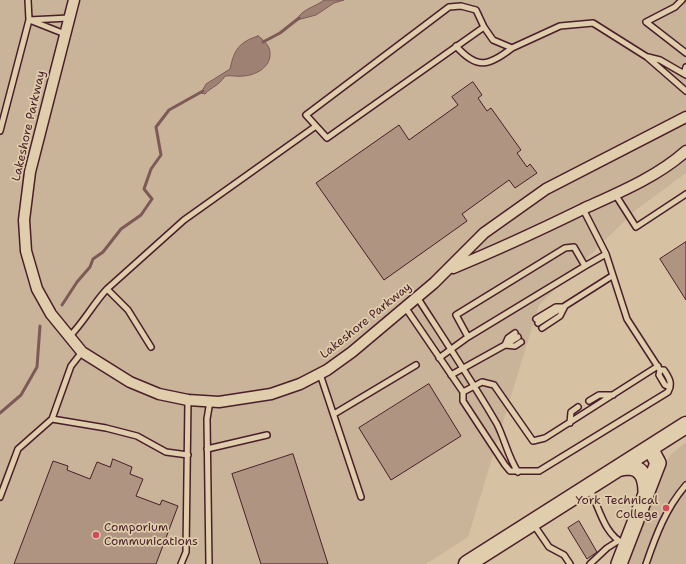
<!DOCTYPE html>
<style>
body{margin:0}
canvas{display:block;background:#d6c2a3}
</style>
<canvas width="686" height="564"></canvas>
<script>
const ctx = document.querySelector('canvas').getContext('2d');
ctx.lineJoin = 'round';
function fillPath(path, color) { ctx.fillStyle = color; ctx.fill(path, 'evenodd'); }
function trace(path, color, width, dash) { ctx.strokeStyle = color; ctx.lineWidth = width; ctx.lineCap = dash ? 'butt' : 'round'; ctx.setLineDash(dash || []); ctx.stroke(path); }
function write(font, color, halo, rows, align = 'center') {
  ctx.font = font + ' "Shantell Sans",sans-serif'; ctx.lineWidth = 3.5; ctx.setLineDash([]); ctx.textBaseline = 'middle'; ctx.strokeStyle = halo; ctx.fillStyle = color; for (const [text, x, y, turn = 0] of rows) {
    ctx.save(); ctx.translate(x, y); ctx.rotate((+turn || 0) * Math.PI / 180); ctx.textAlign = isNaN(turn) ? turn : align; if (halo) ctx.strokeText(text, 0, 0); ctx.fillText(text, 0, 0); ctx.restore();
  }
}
const built = new Path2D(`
 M0,0h686v173l-50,37 -97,95 -71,232 -42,27h-426z
 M686,442v122h-63l41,-97 6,-12z`);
const water = new Path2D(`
 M324,0h20l-10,3 -18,12 -19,5c4,-11 19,-13 27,-20z
 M258,36c6,4 12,10 12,17 1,14 -14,22 -26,23 -7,1 -12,-1 -19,0 -6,10 -14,11 -20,18l-4,-1 5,-9 24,-15c4,-19 9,-27 28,-33z`);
const stream = new Path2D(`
 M263,42l17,-9 19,-15
 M62,305l15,-23 13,-15 3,-8 10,-7 18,-23 20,-14 11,-16 -8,-10 7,-20 10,-14 -5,-28 13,-17 34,-19
 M0,413l21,-18 16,-28 3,-41`);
const building = new Path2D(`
 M473,82l9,13 -4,3 9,13 4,-3 30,42 -4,3 10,14 3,-3 7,9 -22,15 -6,-8 -47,34 5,7 -83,59 -68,-97 83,-58 10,15 49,-35 -6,-8z
 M686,242v58l-26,-41z
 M429,384l32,52 -70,44 -32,-52z
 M293,454l35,110h-67l-29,-90z
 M113,459l19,8 -2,7 13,5 -7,17 24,9 2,-5 16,6 -22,58h-142l39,-103 15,5 -1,4 23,9 7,-17 13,5z
 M579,521l18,31 -10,7 -19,-31z`);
const lane = new Path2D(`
 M682,0l-7,7 -29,15 40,31
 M29,20l40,-2
 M32,21l33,13
 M484,27l-8,-17 -15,-4 -12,1 -143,108 21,23 157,-111 9,13 19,8 48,-22 33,-3 54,34 39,34
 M456,46c21,24 33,20 56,2
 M648,57l12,3 26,15
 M684,74l2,-7
 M0,131l29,-111 -1,-20
 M615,194l21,33 50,-33
 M585,266l21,-12
 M107,289l21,21 23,37
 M417,297c27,42 55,84 80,127 8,16 11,33 21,48
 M405,307l58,85v9l42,64 5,6h29l129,-79c5,-9 1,-14 -4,-22h-4l-33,-51 -21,-65 -23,-45
 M536,319l20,-12h8
 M538,323l74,-47
 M542,328l18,-12 5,-10
 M69,337c15,-15 24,-33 38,-48l77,-69 132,-94
 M505,345l10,1 6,-4
 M505,345l13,-8
 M439,358l29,-21 117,-71 -11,-19 -9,1 -109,67 12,22
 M660,370l-1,5 6,10 5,2
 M320,374l41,123
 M451,375l54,-30 3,-7 7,-5
 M463,392l19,-10 12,3 39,56 12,-3 113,-72
 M589,401l10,-6h14
 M334,414l82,-49
 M52,419l54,9 31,8 29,16 22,3
 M570,423l1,-11 7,-5
 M207,449l60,-14
 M589,488c10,18 15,48 36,56
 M0,497l18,-48 34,-30 19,-53 11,-14
 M534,525l15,22 15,8 6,9
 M181,564l5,-12 2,-152
 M209,564l-2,-145 3,-18
 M590,564l17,-16 11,-7
 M646,564c10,-29 20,-56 40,-79`);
const street = new Path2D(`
 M74,0l-44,172 -6,48 2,31 11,38 14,25 31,38 48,30 29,12 29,6 31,2 52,-8 29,-10 27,-14 25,-18 82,-69 50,-50 62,-44 140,-72
 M453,268c44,-18 87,-38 130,-59 35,-16 74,-32 103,-58`);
const secondary = new Path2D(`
 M619,468c3,0 6,-1 10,-1 14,1 17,13 17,25
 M619,564l39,-101 -8,-15`);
const primary = new Path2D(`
 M467,564l219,-139`);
const markers = [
 [666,508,4,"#d1495b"],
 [96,535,4,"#d1495b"]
];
const streetNames = [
 ["Lakeshore Parkway",29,126,-77],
 ["Lakeshore Parkway",366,321,-39]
];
const poiNames = [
 ["York Technical",658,501],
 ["College",658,515],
 ["Comporium",104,528,"left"],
 ["Communications",104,542,"left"]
];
fillPath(built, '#cab499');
fillPath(water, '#9f8174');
trace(water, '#7d5a57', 1);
trace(stream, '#7d5a57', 3);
fillPath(building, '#af9481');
trace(building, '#4a1f2b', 1);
trace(lane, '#4a1f2b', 8);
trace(street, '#4a1f2b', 13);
trace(secondary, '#4a1f2b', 18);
trace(primary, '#4a1f2b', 19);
trace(lane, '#dfcdab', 5);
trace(street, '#dfcdab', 10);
trace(secondary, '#dfcdab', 15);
trace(primary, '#dfcdab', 16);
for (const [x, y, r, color] of markers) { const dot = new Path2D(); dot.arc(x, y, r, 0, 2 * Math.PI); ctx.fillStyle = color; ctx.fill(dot); trace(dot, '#dfcdab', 1.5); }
write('12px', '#4a1f2b', '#dfcdab', streetNames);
write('12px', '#4a1f2b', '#dfcdab', poiNames, 'right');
</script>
